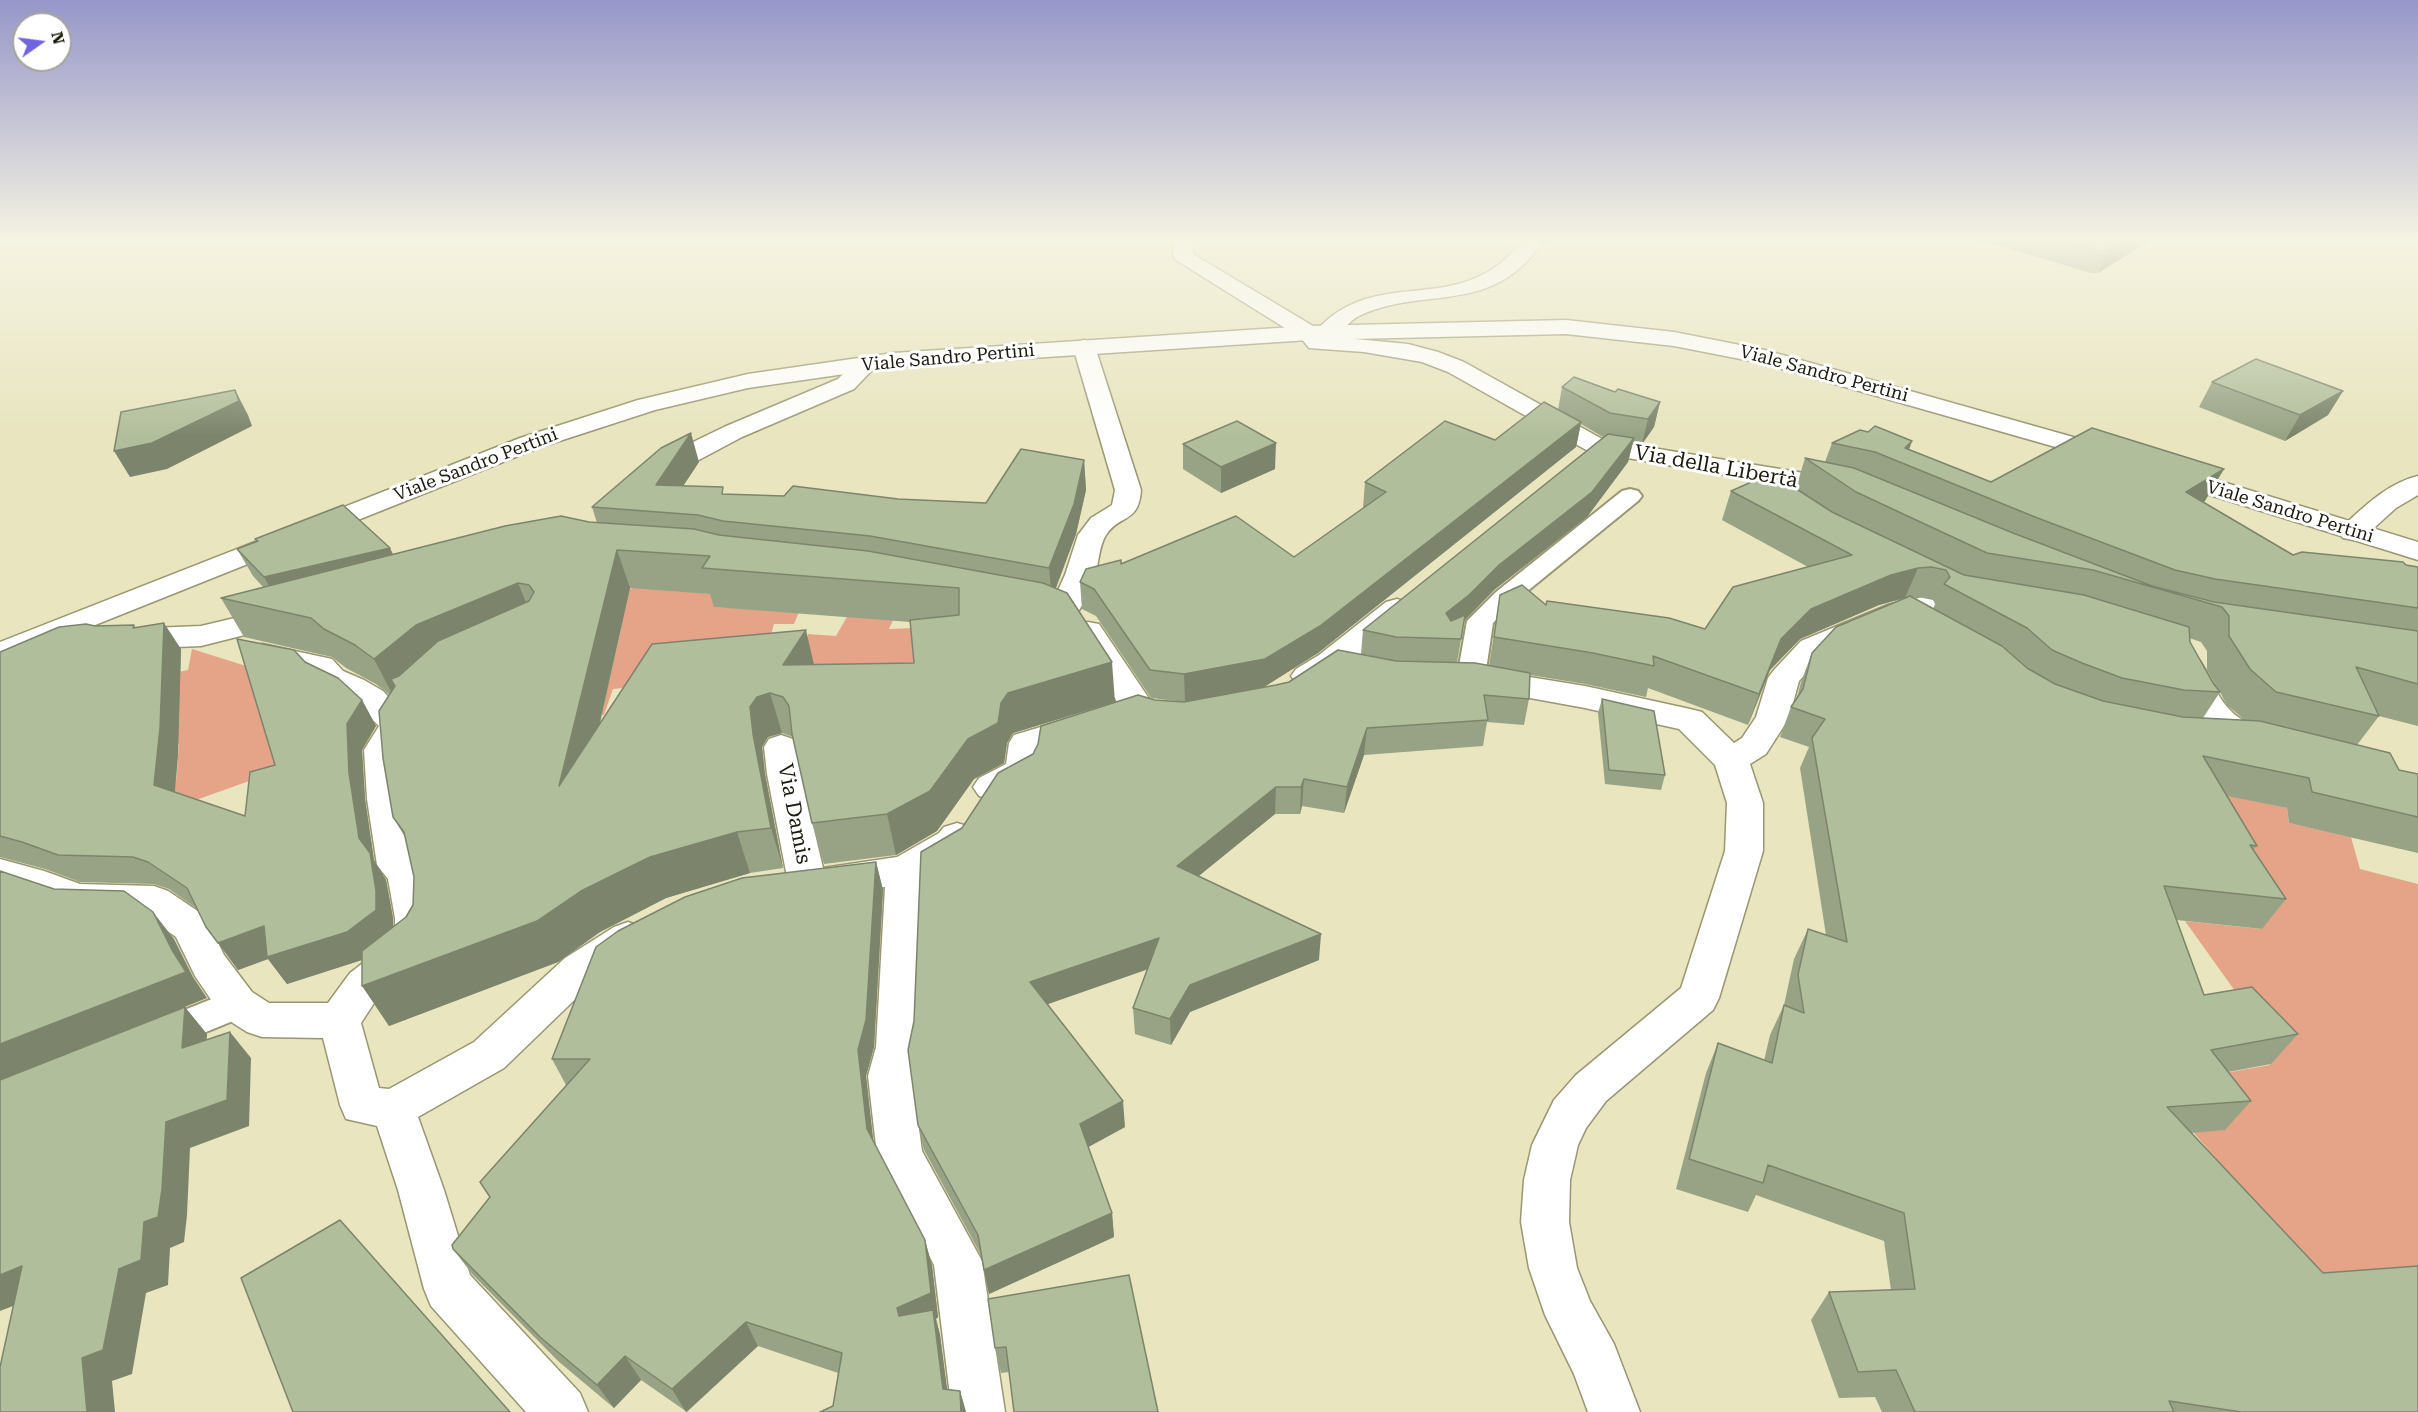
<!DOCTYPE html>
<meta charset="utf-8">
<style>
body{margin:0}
#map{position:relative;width:2418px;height:1412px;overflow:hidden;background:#e8e5bf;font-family:"Roboto Serif",serif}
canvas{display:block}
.north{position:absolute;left:12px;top:12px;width:60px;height:60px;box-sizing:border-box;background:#fff;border:2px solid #a4a39e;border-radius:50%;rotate:76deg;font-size:16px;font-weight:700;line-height:24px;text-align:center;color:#1b1a0c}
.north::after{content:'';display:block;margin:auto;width:21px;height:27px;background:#7164de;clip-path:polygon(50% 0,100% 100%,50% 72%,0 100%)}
</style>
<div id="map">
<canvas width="2418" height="1412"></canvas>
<div class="north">N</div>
</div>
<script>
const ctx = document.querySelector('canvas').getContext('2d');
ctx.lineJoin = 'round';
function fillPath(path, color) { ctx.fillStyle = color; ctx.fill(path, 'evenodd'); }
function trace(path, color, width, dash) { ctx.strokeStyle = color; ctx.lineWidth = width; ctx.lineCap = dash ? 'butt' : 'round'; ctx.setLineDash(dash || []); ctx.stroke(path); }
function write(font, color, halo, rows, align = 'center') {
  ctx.font = font + ' "Roboto Serif",serif'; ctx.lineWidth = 6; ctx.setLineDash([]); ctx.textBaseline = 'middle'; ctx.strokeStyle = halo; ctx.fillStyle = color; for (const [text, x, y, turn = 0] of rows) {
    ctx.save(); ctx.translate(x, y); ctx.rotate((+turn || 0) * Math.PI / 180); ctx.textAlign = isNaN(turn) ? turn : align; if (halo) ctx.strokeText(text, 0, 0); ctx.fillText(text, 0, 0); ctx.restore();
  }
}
const green = new Path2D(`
 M642,587l79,8 -6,12 84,5 -5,12h-20l-8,28 38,-1 4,-17 28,2 12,-21 46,3 -5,11 25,-1 7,69 -222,-17 -86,9 -9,26 -63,-1 68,-33 12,-52 -11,-38z
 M192,649l83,26 5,95 -112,40 8,-27 3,-39 -74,-55 83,-19z
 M2196,776l68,27 23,5 2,15 62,14 9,32 58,15v407l-82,7 -142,-165 25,-59 51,-9 -20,-53 -65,-91 76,8z`);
const service = new Path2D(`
 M1630,489l8,2 4,5 -4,5 -124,101 -21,21 -8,54 -4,6 -10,3 -10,-3 -4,-6 10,-56 29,-29 126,-101z
 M237,989l13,5 5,10 -5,10 -88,36 -13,-4 -5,-11 5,-11z`);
const minor = new Path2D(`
 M1174,239h20l-1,15 125,75c49,-53 111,-26 166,-55 16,-8 29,-22 41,-35h21c-5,7 -12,14 -18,21 -48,52 -112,28 -169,56 -10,5 -16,15 -25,21l74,7 30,8 26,10 140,78 194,32 54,12 3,6 -3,6 -10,2 -44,-10 -210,-37 -140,-79 -26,-10 -58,-10 -55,-4 -8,-10 -125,-78 -3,-4z
 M1084,340l8,2 3,5 46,143c-2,34 -22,24 -35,45 -7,11 -7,27 -11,40 -5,15 -13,32 -22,45l-11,3 -11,-3 -4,-6 18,-39 13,-40 13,-17 21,-13 3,-15 -42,-143 3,-5z
 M866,357l8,2 4,5 -24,25 -112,48 -77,41 -9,2 -9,-2 -4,-6 9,-10 72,-35 114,-48 20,-20z
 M2418,476v19l-22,13 -33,30 -10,2 -10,-2 -4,-6 4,-6c22,-20 45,-43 75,-50z
 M1963,588l11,3 4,6 -4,6 -66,15 -85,37 -24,26 -10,37 -23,36 -16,10 13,39v48l-44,147 -6,12 -107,91 -20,27 -8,17 -8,35 -1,42 8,46 13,33 24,43 26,68h-52l-14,-38 -29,-59 -16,-47 -8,-46 3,-42 8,-35 22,-45 22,-25 105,-87 44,-137 2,-48 -12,-38 -36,-36 -94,-21 -99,-18 -11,-3 -5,-7 5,-7 11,-3 99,16 105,23 12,3 32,31 8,-5 14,-21 12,-39 5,-7 28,-30 87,-36z
 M1397,599l11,3 4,6 -4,6c-26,22 -59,56 -90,69 -8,4 -14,2 -22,0l-5,-7 5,-7 23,-14 67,-53z
 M281,607l11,2 4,7 -4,7 -91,23 -73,3 -11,-3 -5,-7 5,-7 11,-3 73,-3z
 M1088,622l11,2 51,76 5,8 -5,8 -12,3 -12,-3 -53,-85 4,-7z
 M262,644l70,15 11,12 21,9 19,11 31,34 -16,25 5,49 11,59 11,15 10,45v27l-6,11 -51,41 -17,26 18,65 10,1 85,-47 91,-84 49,-31 14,-5 14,5 6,11 -6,11 -49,33 -89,86 -86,49 26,73 26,85 110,118 8,19h-62l-95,-106 -7,-17 -26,-99 -21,-64 -31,-7 -6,-14 -17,-67 -61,-1 -15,-5 -25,-16 -27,-40 -19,-39 -30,-21 -68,-2 -78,-27v-28l44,12 36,13 74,2 14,5 37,25 19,39 28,37 17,11h59l22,-30 45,-35v-20l-7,-39 -11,-14 -10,-66 -3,-49 15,-24 -25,-24 -33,-16 -11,-12 -59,-13 -5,-7 5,-7z
 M2189,658l11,3c12,18 16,36 32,51 12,12 33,16 41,30l-5,8c-46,13 -83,-45 -95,-82l5,-7z
 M1081,715l12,3 5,8 -5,8 -51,16 -3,20 -5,9 -31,17 -12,3 -12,-3 -6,-9 6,-9 27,-14 3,-21 5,-8z
 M781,735l12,4 5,8 3,27 22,94 74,-11 42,-24 5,-6 13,-4 13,4 5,9 -10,17 -41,24 -6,170 -6,29 10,75 60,110 23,151h-53l-18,-147 -57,-110 -9,-79 8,-29 9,-160 -51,6 -12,-4 -15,7 -13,-4 -6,-10 -21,-108 -3,-27 5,-8z`);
const tertiary = new Path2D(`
 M1566,320l108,12 91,18 354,100 4,5 -4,5 -9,3 -9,-3 -340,-97 -87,-17 -108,-12 -257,6 -416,27 -145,21 -93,22 -117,38 -538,215v-21l520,-204 118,-38 110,-26 145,-21 416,-27z
 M2171,466l247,76v18l-256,-80 -4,-6 4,-6z`);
const wall = new Path2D(`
 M1980,239h173l-55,34h-7l-111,-33z
 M2212,382l131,9 -15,24 -43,26 -86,-34z
 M1562,387l53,5 45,10 -6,25 -12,17 -9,-2 -5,20 -41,55 -93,73 -30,31 -7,42 32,3 11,-71 46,10 159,24 103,-62 -86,-47 9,-29 65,-3 9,-30 20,4 7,-19 80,-2 -3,9 82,32 214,19 -2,2 90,52 125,12v159l-39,-10 -22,29 42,25 19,4v79l-129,-30 -2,-15 -60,-12 30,50 -4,4 33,49 -24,30 -85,-9 27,75 94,39 -27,30 -43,8 23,29 -26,29 -34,3 227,279h-536l-7,-15 -36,1 -28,-78 18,-28 62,-2 -7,-49 -128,-46 -8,17 -72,-23 30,-116 12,-30 46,18 6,-26 14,-30 10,-46 14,-30 18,6 -26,-167 9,-21 -29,-10 11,-30 6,-9 4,-16 11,-29 96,-56 -29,8 -79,34 -30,31 -22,55 -100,-37 -2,9 -61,-13 -55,-9 -1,24 -5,26 -37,-3 -4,24 -119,9 -20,58 -42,-7 -2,8h-25l-77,62 121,84 -129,52 -19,33 -36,-11 -2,-26 14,-39 -100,35 78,123 -37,20 24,66 2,24 -125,57 -8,-39 -57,-105 -6,-25 44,-297 193,-128 29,2 92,-17 13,-3 72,-28 2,-24 240,-193 -22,-13 -5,23 -258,206 -54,34 -79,15 -34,-4 -55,-82 -14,-7 -2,-27 41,-18 173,-7 69,-49 2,-26 130,-42 63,-30zM1912,597h6l15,3 2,4 -2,5zM2189,638l12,4 6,9v19l11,20 -5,-7 -23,-41zM2220,692l7,13 18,15 -42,-2z
 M1183,444l92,25 -54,24 -38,-24z
 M1084,460l2,30 -10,44 -20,54 59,114 -102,31 -6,10 -3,20 -30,16 -37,52 -41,24 -72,9 -12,-41 -19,-86 -11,-4 -14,4 -6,10 3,27 18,94 -33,5 -84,25 -66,34 -42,30 -169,64 -27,-66 -75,24 -19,-25 -30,11 -42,-62 -27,-19 -15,-5 -74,-2 -35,-13 -45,-12v-205l95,-26 39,-1 2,3 45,21 -3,105 -3,38 70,24 30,-51 30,-103 57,38 14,26 -14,24 3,49 9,61 12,20 7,38v9l13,-10 7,-12 1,-28 -8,-38 -13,-22 -3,-122 -14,-11 -30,-16 -14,-11 -88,-20 -23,-39 43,-10 -11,-12 -16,-27 20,-7 -2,-3 138,16 196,-33 8,1 -5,-16 107,-45 -16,24 42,9 173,4 88,4zM630,588l80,6 4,13 196,15 4,41 -314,61z
 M1602,699l63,76 -4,15 -56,-6 -7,-71z
 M876,862l7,28 -9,157 -8,29 7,65 52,99 7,26 6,51 -2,2 4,16 7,54 13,2 6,21h-146l13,-6 5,-33 -80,-27 -71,66 -46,-32 -27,28 -56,-47 -86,-87 -19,-25 37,-52 76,-112 -14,-26z
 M988,1299l170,113 -149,-40 -8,1 -6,-25z`);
const shadedWall = new Path2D(`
 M2127,239h26l-55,34 10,-23z
 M235,390l13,25 4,11 -85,43 -37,8 -16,-26z
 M2343,391l-15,24 -43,26 15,-26z
 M1660,402l-6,25 -12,17 6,-25z
 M1581,422l-5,25 -258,206 -54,34 -79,15 -1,-28z
 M691,433l8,29 -33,50 -10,-27z
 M1634,438l-6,24 -41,55 -93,73 -30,31 -7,43 7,-43 -21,18 3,-26 53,-48z
 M1912,441l-9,23 2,-16z
 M1276,443l-1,26 -54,24v-26z
 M1084,460l2,30 -10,44 -24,64 -3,-30z
 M2224,469l-19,32 -38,25 19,-34z
 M390,548l13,27 -123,30 -16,-28z
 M617,550l13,38 -54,239 -17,-41z
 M1918,568l-13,30 -26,7 -79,34 -30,31 -22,55 11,-31 22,-55 30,-30 80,-34z
 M518,583l16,39 -139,77 -21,-40 42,-34z
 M164,623l17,26 -3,105 -5,57 -19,-26z
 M806,630l9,39 -32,-4z
 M1112,662l3,40 -102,31 -6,10 -3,20 -30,16 -37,52 -41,24 -9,-41 81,-75 33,-36 7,-10z
 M770,693l12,40 -14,4 -6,10 3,27 18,94 -12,-40 -18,-94 -3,-27 7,-10z
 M362,700l14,26 -14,24 3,49 9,61 12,20 7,38v19l-28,22 -78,25 -19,-25 -30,11 -20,-27 46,-17 95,-88 -10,-65 -2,-49z
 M1367,728l-3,27 -20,58 3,-26z
 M1304,779l-2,27 -2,8 1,-27z
 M1276,787l-1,27 -97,79 -1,-27z
 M737,832l13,41 -84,25 -66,34 -42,30 -169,64 -27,-40 219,-95 69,-34z
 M876,862l7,28 -9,157 -8,29 9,79 -8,-26 -9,-79z
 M153,912l21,27 19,38 14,21 -207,83v-37l172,-94z
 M1321,934l-2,26 -129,52 -19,33 -1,-26 20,-34z
 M1159,938l1,27 -126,44 -4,-27z
 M185,1007l22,27 -2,40 -23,-26z
 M230,1032l21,26 -2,68 -59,22 -3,67 -3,27 -14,6 -2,37 -22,8 -14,81 -20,7 3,31h-28l-5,-54 37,-89 25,-47 22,-100z
 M1123,1101l2,26 -42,23 -3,-26z
 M1112,1213l2,24 -125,57 -5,-24z
 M925,1240l7,26 6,51 -2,2 4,16 10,77 -45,-79 -8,-25z
 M22,1266l30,25 -52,20v-36z
 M746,1322l12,24 -72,66 -14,-23z
 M625,1356l16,24 -27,28 -17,-23z
 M960,1391l6,21h-5z`);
const building = new Path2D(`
 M2058,239h69l-19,11 -7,1z
 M2256,359l87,32 -43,24 -88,-33z
 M1574,377l41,15 3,-3 42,13 -12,17 -38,-6 -48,-26z
 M235,390l4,11 -87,42 -38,8 7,-39z
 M1544,402l37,20 -261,204 -55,33 -81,15 -34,-4 -56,-81 -14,-7 6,-13 35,-9v4l115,-48 58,41 92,-65 -21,-10 80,-61 50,19z
 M1237,421l39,22 -55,24 -38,-23z
 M1875,426l37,15 -7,7 86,34 101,-54 132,41 -38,23 107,63 9,-3 101,10 3,3 12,2v41l-203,-29 -40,-9 -140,-53 -160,-65 -43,-9 28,-13 8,2z
 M691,433l-35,52 67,2 -1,7 62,2 9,-10 105,13 88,4 35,-54 63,11 -10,44 -25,64 -179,-32 -147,-15 -25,-6 -106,-8 69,-59z
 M1608,434l26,4 -42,54 -93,73 -30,30 -23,18 5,8 14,-6 -4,24 -65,-2 -33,-7z
 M1805,458l49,10 159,65 139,53 62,16 204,29v53l-62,-17 23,49 -103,-24 -26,-23 -21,-33v-20l-7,-9 -129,-37 -106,-17 -131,-61z
 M1772,473l60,39 132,63 120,20 105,32 1,15 23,41 7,9 -36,-2 -62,-12 -40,-15 -30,-13 -25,-22 -83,-44 6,-7 -4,-7 -15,-3 -13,1 -27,7 -80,34 -30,30 -22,55 -106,-38 1,10 -61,-13 -99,-16 6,-42 22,-10 24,20 1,-4 122,17 36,11 28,-42 119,-32 -121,-64z
 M343,505l47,43 -126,29 -27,-28 21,-8 -3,-2z
 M561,516l28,6 105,7 25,6 149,16 175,32 24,10 45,69 -104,31 -7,10 -3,20 -30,16 -38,52 -43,23 -75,9 -20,-89 -3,-28 -6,-9 -13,-4 -13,4 -7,10 3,27 18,94 -34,4 -87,25 -69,34 -44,30 -175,65v-35l44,-34 7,-12 1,-28 -10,-45 -11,-15 -10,-59 -4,-47 16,-25 -4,-7 8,-3 39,-35 91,-40 5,-9 -5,-7 -11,-2 -102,42 -42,34 -19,-14 -31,-16 -13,-11 -90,-20 284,-72zM617,550l93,6 -8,12 257,20v27l-49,5 4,43 -131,2 23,-35 -154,14 -93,142z
 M1910,596l92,50 25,22 28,16 48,17 80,16 77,4 130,32 9,17 19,4v43l-106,-25 -3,-14 -106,-22 54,90 -7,-1 36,54 -122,-13 40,109 48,-8 46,47 -87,16 40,51 -84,6 156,166 95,-7v146h-177l-72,-11 5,11h-259l-19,-42 -38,2 -29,-80 86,-3 -11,-76 -136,-48 -5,18 -74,-24 29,-116 54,20 12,-58 20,8 -6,-38 10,-46 39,13 -35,-204 13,-19 -34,-12 12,-18 9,-36 24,-26z
 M164,623l-4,105 -6,57 91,31 5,-44 25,-7 -38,-126 57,11 11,12 33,16 24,22 -15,24 2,49 10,65 11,15 6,38v19l-29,22 -80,25 -3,-31 -46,17 -12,-16 -19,-39 -39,-26 -15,-5 -75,-2 -36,-13 -22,-6v-184l59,-25 27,-3 9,2 39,-1 -1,3z
 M1338,650l58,11 79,2 55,10 -1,26 -45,-4 4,25 -121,8 -20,59 -43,-8 -3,8h-25l-99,79 144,68 -131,51 -20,34 -37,-11 26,-70 -129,44 93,119 -43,23 32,89 -128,57 -6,-35 -60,-110 -10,-75 6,-29 7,-169 41,-24 36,-55 35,-19 5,-10 3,-18 97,-31 17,5 29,2 92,-17 13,-3z
 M1602,699l52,12 11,64 -56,-5z
 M876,862l-10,158 -8,30 9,79 58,111 6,53 -34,15 2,8 34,-6 10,79 17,2 1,21h-141l13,-6 9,-53 -96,-31 -74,67 -47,-33 -28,29 -57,-48 -87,-88 -1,-4 38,-48 -10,-15 110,-123h-38l44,-112 22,-16 67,-34 57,-19z
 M0,871l54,18 70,2 29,21 19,38 14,22 -186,72z
 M185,1007l-3,41 48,-16 -3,68 -61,22 -4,67 -4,28 -14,5 -3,38 -22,9 -16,81 -21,8 5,54h-87v-45l22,-101 -22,9v-195z
 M340,1220l170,192h-217l-52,-134z
 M1129,1275l29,137h-144l-8,-65 -11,1 -7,-49z`);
const farStreetnames = [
 ["Viale Sandro Pertini",948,358,-5],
 ["Viale Sandro Pertini",1824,374,15],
 ["Viale Sandro Pertini",476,465,-21],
 ["Viale Sandro Pertini",2290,512,17]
];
const streetNames = [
 ["Via della Libertà",1716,467,10],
 ["Via Damis",794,814,79]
];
fillPath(green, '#e5a488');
trace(service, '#999672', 4);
trace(minor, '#999672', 3);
trace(tertiary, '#999672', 3);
fillPath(service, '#fff');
fillPath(minor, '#fff');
fillPath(tertiary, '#fff');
fillPath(wall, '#98a385');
fillPath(shadedWall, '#7c856c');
fillPath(building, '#b1be9b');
trace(building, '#7c856c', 1.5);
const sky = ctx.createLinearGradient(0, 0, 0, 436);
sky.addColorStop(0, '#9696c9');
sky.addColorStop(0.55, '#f5f3e2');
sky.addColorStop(1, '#f5f3e200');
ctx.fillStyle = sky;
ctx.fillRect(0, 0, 2418, 436);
write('18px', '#1b1a0c', '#fff', farStreetnames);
write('21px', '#1b1a0c', '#fff', streetNames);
</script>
